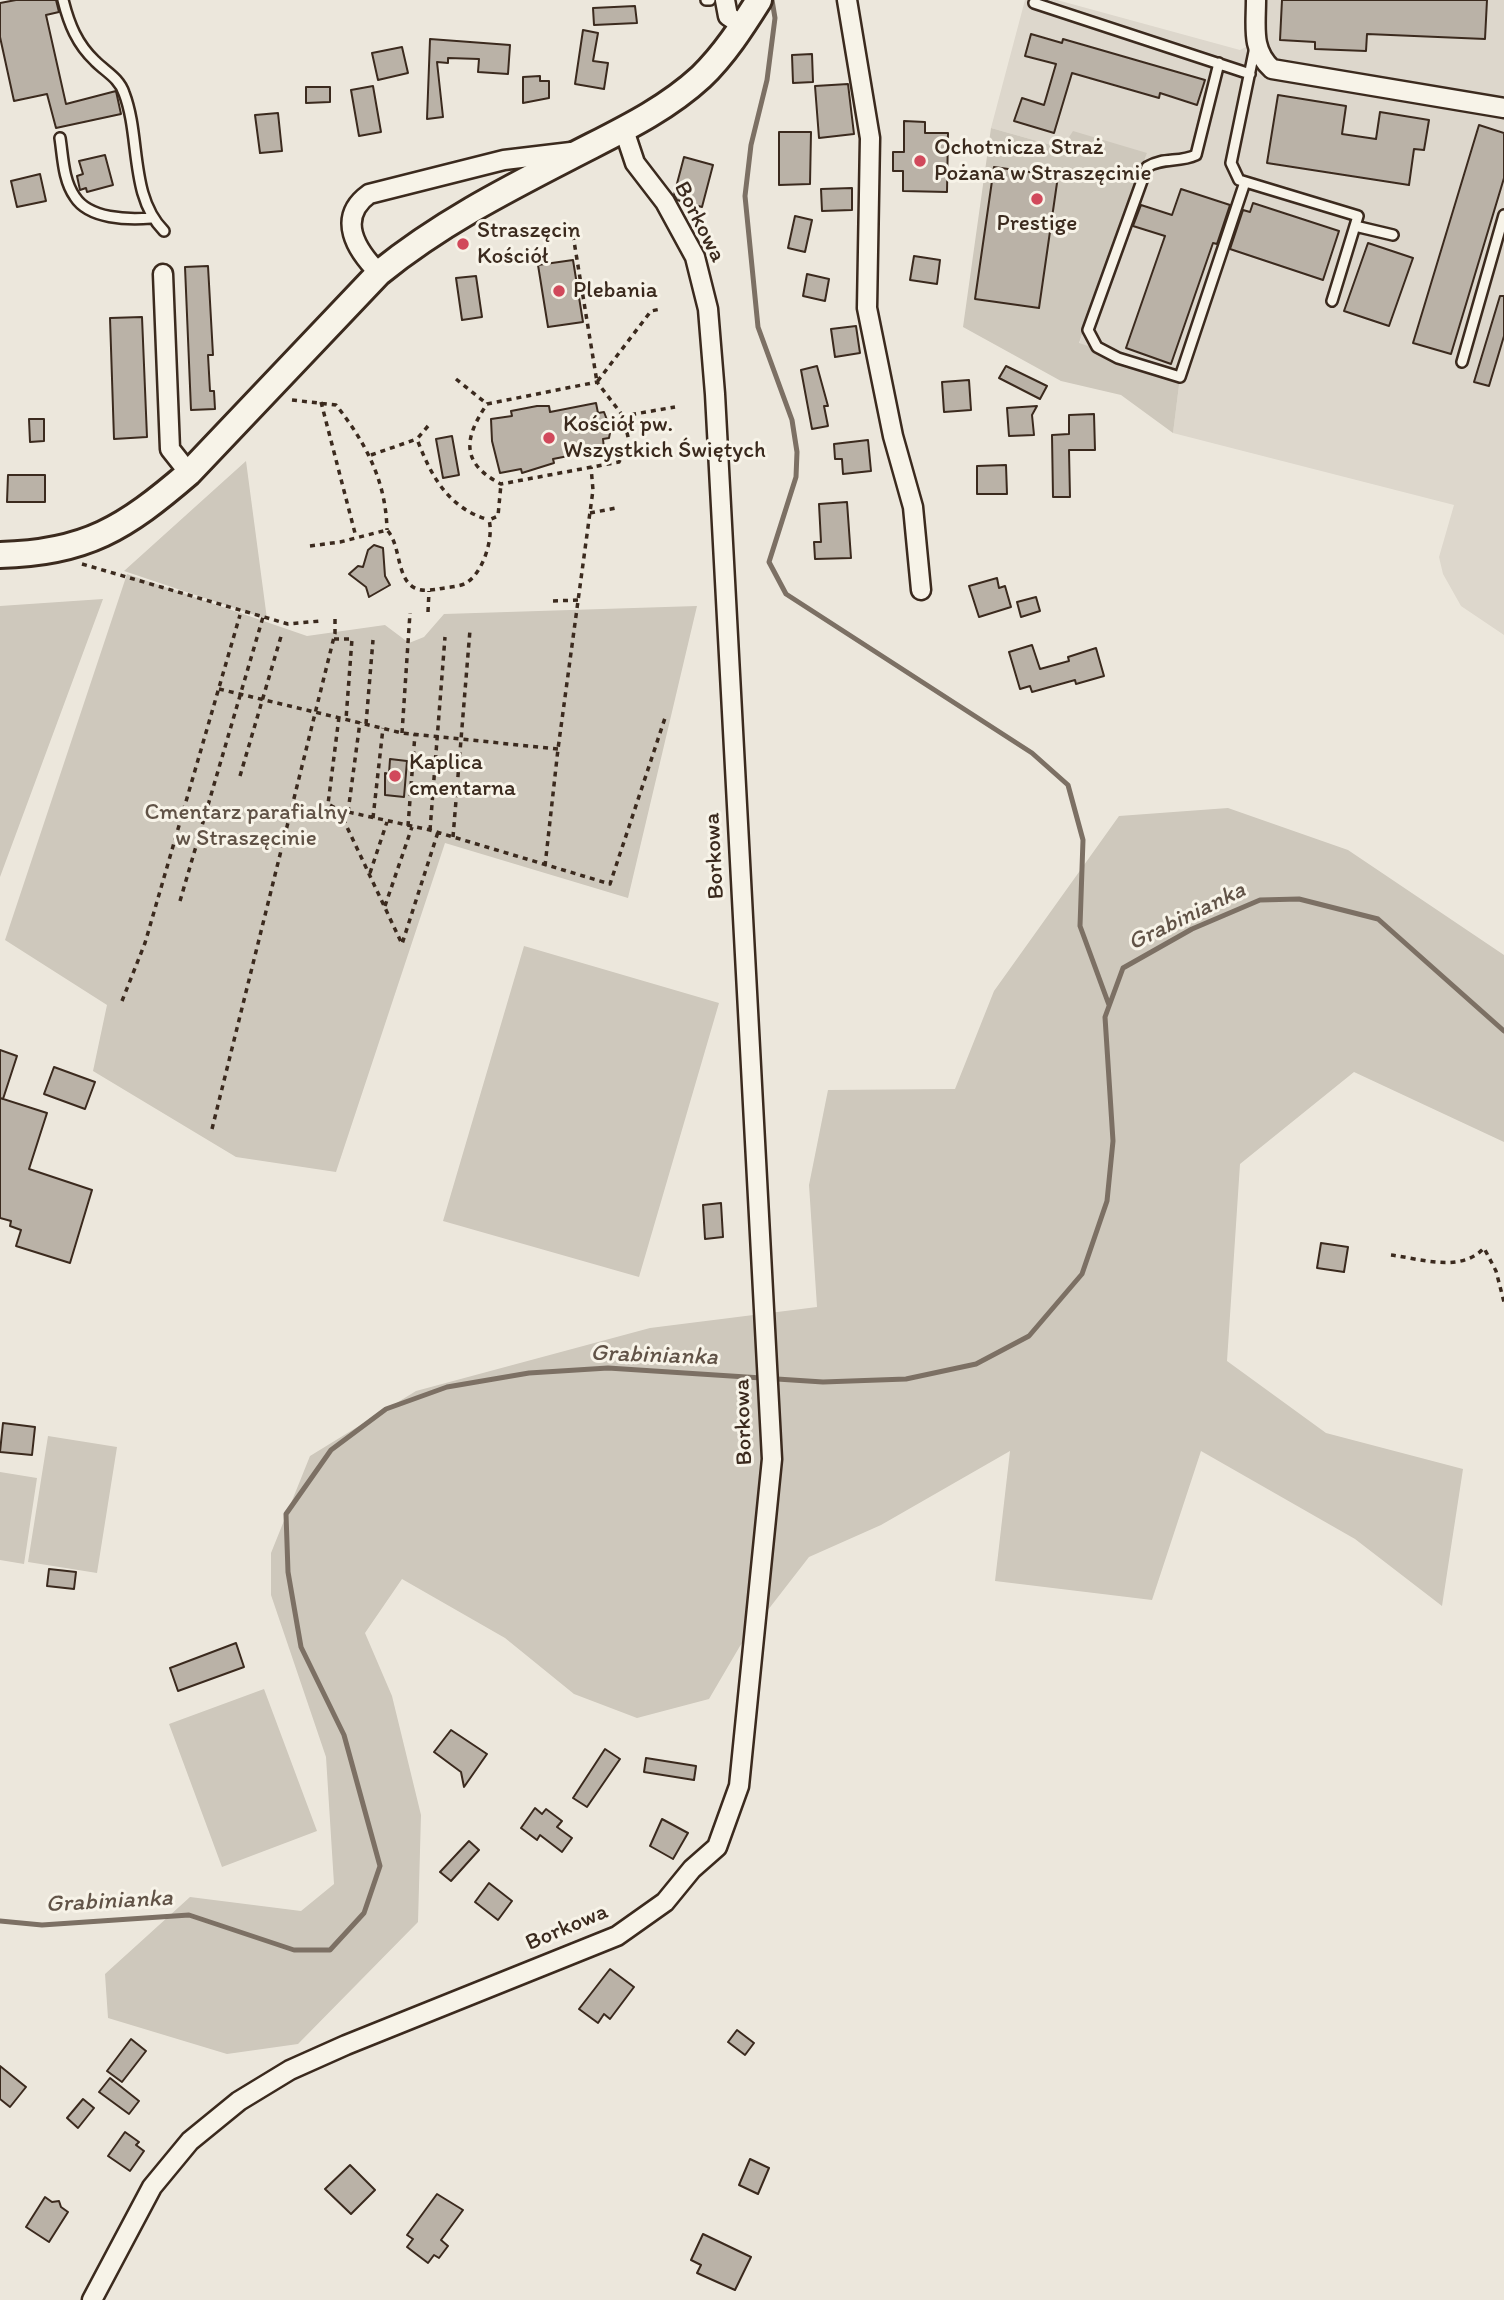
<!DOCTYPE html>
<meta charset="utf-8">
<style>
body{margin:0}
canvas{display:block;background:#ece7dc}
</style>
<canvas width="1504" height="2300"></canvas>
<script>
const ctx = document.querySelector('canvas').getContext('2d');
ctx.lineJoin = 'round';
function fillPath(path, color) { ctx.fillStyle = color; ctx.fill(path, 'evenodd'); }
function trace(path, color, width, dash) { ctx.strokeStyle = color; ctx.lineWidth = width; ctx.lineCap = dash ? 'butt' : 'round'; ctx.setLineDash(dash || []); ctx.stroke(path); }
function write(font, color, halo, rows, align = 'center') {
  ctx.font = font + ' Itim,sans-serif'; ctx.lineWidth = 6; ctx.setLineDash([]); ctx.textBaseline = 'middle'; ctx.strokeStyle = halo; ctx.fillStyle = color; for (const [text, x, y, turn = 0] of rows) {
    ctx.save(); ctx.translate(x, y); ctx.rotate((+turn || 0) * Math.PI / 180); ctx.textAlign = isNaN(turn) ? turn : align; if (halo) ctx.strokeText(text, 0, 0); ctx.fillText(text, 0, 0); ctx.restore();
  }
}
const built = new Path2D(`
 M1025,0h32l183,50 25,-13 1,-37h238v635l-43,-29 -18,-32 -4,-17 15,-52 -281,-72 7,-56 -101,-33 68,-191 -85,-5 -71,-20z`);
const green = new Path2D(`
 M991,128l71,20 11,-17 74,22 -68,190 101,34 -7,56 -52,-38 -60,-14 -98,-54z
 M246,461l21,158 -143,-48z
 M127,574l180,62 78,-11 24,18 15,-6 20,-23 253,-8 -69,292 -183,-55 -109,329 -100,-15 -143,-86 14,-66 -102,-65z
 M103,599l-103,278v-271z
 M1228,808l120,42 156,105v187l-150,-70 -114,92 -13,197 99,72 137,36 -21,137 -87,-67 -154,-88 -49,149 -157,-19 15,-130 -129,74 -72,32 -69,89 -31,53 -72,19 -63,-24 -69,-56 -103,-59 -37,54 27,63 29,119 -3,107 -120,122 -71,10 -119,-36 -3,-44 85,-77 111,14 33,-27 -8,-127 -55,-162v-42l39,-97 106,-65 234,-63 167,-21 -8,-122 19,-95 127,-1 39,-98 125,-175z
 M524,946l195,57 -80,274 -196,-56z
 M48,1436l69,11 -20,126 -69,-11z
 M0,1472l37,6 -13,86 -24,-4z
 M264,1689l53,142 -95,36 -53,-143z`);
const stream = new Path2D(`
 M772,0l3,18 -8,62 -16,65 -6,51 13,131 34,93 5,32 -1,25 -27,85 17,32 246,159 36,32 15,55 -3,86 29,79
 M0,1921l42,4 147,-10 105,35h36l34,-37 16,-47 -36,-131 -43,-88 -13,-75 -2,-58 45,-64 55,-41 61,-22 82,-14 79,-5 215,14 83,-3 70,-15 53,-28 53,-62 25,-73 6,-60 -8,-124 18,-49 69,-39 68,-29 39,-1 79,20 126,112`);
const building = new Path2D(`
 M16,0h40l3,12 -13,3 20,89 50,-13 5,23 -65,14 -9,-34 -33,7 -14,-64v-34z
 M1282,0h205l-2,39 -118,-5 -1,17 -51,-2v-7l-35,-2z
 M635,6l2,17 -43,2 -1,-17z
 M583,30l15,3 -5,28 15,2 -4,26 -29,-5z
 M1031,34l31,9 1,-4 142,41 -8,25 -37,-12 -1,5 -87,-25 -18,60 -40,-12 8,-23 22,7 12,-41 -31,-8z
 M430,39l80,6 -2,29 -30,-2 1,-13 -31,-1v5l-11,-1 6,55 -16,2z
 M402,47l6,26 -30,7 -6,-27z
 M812,54l1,28 -20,1 -1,-28z
 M540,76v5h9v17l-26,5v-26z
 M848,84l6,50 -35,4 -4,-52z
 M373,86l8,46 -22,4 -8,-46z
 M306,87h24v15l-24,1z
 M1278,95l68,11 -4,28 34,5 4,-27 49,8 -5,30 -10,-1 -5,36 -142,-22z
 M278,113l4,38 -22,2 -5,-38z
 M904,121l21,1v11h23l-1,59 -44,-1v-20h-10v-19h11z
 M1479,125l25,8v45l-53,176 -38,-11z
 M779,132h32l-1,52 -31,1z
 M105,155l8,30 -26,7 -1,-4 -6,2 -3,-14 6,-2 -4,-13z
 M684,157l29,8 -11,42 -25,-7 -3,-5z
 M994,167l64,9 -19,132 -64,-9z
 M40,174l6,27 -29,6 -6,-26z
 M852,188v22l-30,1 -1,-22z
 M1181,189l49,16 -13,39 -4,-1 -42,121 -45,-16 39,-112 -32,-10 8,-21 31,10z
 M1253,203l86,28 -16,49 -93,-31 13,-39 7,2z
 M795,216l17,4 -7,32 -17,-4z
 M1368,243l45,15 -24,68 -45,-15z
 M914,256l26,4 -3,24 -27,-4z
 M573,260l10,62 -35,5 -10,-62z
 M208,266l5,89h-5l2,36h4l1,18 -24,1 -6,-143z
 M807,274l22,5 -4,22 -22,-5z
 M476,276l6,41 -20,3 -6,-42z
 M1500,296h4v40l-15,50 -15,-4z
 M142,317l5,120 -33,2 -4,-121z
 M856,326l4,27 -25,4 -4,-28z
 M817,366l11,40h-4l4,20 -16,3 -11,-59z
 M1006,366l41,20 -7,13 -41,-21z
 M969,380l2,30 -27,2 -2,-30z
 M596,403l2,10 6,-1 3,8 3,13 -1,5 -6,1 1,10 -51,10 1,4 -32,10 -1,-4 -21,4 -8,-32 -1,-22 21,-3 -1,-5 26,-5h12l1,6z
 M1037,406l-5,9 2,20 -25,1 -2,-28z
 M1094,414l1,36h-26l1,47h-17l-1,-62 17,-1v-19z
 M29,419h15v22l-14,1z
 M452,436l7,39 -16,3 -7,-39z
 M868,440l3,31 -28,3 -1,-15h-7l-1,-15z
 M1006,465l1,29h-30v-28z
 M8,475h37v27h-38z
 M847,502l4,56 -36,1 -1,-17h7l-2,-38z
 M374,545l9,3 2,28 5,9 -21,12 -3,-10 -17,-13 9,-8 5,1 5,-17z
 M997,578l2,10 6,-2 6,21 -32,10 -10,-31z
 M1036,597l4,14 -19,6 -4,-15z
 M1032,645l8,24 29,-8 -1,-4 28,-9 8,28 -28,8 -1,-4 -43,12 -2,-6 -10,3 -11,-37z
 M390,759l17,2 -3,36 -19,-2v-22l4,1z
 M0,1050l17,6 -14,43 -3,-1z
 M54,1067l41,15 -10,27 -41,-15z
 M0,1098l47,15 -18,56 63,21 -22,73 -54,-17 5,-16 -11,-4 1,-5 -11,-3z
 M721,1203l2,34 -18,2 -2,-34z
 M1321,1243l27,4 -4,25 -27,-4z
 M3,1423l32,4 -3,28 -32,-3z
 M49,1569l27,3 -2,17 -27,-3z
 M236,1643l8,24 -66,24 -8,-23z
 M451,1730l36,24 -23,33 -3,-15 -27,-20z
 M605,1749l15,10 -33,48 -14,-9z
 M646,1758l50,8 -2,14 -50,-8z
 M535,1808l7,6 4,-5 16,12 -5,6 15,11 -10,14 -22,-17 -3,5 -16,-12z
 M662,1819l26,14 -15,26 -23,-13z
 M469,1841l10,9 -28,31 -11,-9z
 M489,1883l23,18 -14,19 -23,-18z
 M610,1969l24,18 -24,32 -6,-5 -6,9 -19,-14z
 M737,2030l17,13 -9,12 -17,-13z
 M131,2039l15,12 -24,31 -15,-11z
 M0,2066l26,21 -16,20 -10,-8z
 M110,2078l29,23 -10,13 -30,-22z
 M83,2099l11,9 -16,20 -11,-10z
 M125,2132l14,10 -3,3 8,6 -14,20 -22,-15z
 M750,2159l19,9 -11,26 -19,-9z
 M350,2165l25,25 -24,24 -26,-25z
 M437,2194l26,16 -22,30 7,6 -9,12 -5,-3 -6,8 -21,-16 6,-8 -6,-4z
 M45,2197l7,5 7,-1 2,6 7,5 -19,30 -23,-15z
 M703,2234l48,23 -16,33 -38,-17 4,-8 -10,-5z`);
const path = new Path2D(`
 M573,235l24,147 54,-71 10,-2
 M456,379l31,25
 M292,400l44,5c30,38 50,76 51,125
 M321,402l35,135
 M623,416l-26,-34 -110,22c-23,34 -27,59 14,80l118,-22 10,-21 -6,-25 52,-9
 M428,426l-11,13c14,37 31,69 72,81
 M371,455l46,-16
 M590,513l26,-5
 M310,546l30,-4 47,-12c14,15 9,46 26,57 8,5 18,3 26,2 8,-2 20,-2 27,-6 17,-10 28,-45 23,-63l9,-4 3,-32
 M82,564l206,60 32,-3
 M553,601l25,-1
 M428,612l1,-21
 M334,639h18l-6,80
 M219,689l183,44 156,16
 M339,717l-11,87 11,6 63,134 36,-112
 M366,724l7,-84
 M402,733l8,-120
 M240,776l42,-143
 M339,810l91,20 180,54 55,-166
 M348,812l12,-90
 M373,818l10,-90
 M408,826l7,-92
 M430,830l15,-193
 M453,837l17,-207
 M545,866l13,-117 35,-259 -2,-23
 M370,873l17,-51
 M180,901l83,-284
 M385,906l27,-79
 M122,1001l23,-58 95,-328
 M212,1129l123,-496v-14
 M1391,1255c31,4 70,18 93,-7l12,23 8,31`);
const lane = new Path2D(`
 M63,0c6,24 14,44 32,61 11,11 24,17 29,32 17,44 5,103 40,138
 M706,0h4
 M1034,3l216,71
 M1255,47l-24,116 8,17 119,36 -26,85
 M1219,63l-23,92c-17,8 -33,2 -49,12l-59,163 9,17 21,11 62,19 65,-195
 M60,138c3,19 3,42 15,59 14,22 53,23 76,21
 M1355,226l38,9
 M1462,362l42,-147`);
const street = new Path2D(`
 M725,0l3,16 15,10
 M847,0l23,138 -3,170 26,128 20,71 8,83
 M1256,0c0,27 -5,50 16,69l232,39
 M379,273c-23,-23 -43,-55 -10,-79l135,-34 67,-8
 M163,274l7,175 19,24
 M92,2300l60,-113 38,-46 49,-40 51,-31 56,-25 271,-109 48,-34 27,-33 25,-22 22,-61 33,-327 -57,-1065 -7,-85 -13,-52 -30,-55 -30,-39 -11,-33`);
const secondary = new Path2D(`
 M0,555c86,-2 125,-27 189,-82l190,-200c59,-48 123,-81 191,-116 46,-24 93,-45 131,-80 23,-22 41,-50 58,-77`);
const markers = [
 [920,161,7,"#d1495b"],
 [1037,199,7,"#d1495b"],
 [463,244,7,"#d1495b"],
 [559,291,7,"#d1495b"],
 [549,438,7,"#d1495b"],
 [395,776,7,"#d1495b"]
];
const poiNames = [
 ["Ochotnicza Straż",934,148],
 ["Pożana w Straszęcinie",934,174],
 ["Prestige",1037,224,"center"],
 ["Straszęcin",477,231],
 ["Kościół",477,257],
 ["Plebania",573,291],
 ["Kościół pw.",563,425],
 ["Wszystkich Świętych",563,451],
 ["Kaplica",409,763],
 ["cmentarna",409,789]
];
const streetNames = [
 ["Borkowa",699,222,63],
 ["Borkowa",715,856,-93],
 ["Borkowa",744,1422,-92],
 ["Borkowa",567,1928,-23]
];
const parkNames = [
 ["Cmentarz parafialny",246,813],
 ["w Straszęcinie",246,839]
];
const waterNames = [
 ["Grabinianka",1187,917,-26],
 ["Grabinianka",654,1356,2],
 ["Grabinianka",109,1902,-3]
];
fillPath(built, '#ddd7cc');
fillPath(green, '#cec8bc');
trace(stream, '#7c7064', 5);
fillPath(building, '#bab2a7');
trace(building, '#3b2a1e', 2);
trace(lane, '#3b2a1e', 14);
trace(street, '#3b2a1e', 23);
trace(secondary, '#3b2a1e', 30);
trace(path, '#3b2a1e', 3.5, [5, 5]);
trace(lane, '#f7f3e8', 9);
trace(street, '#f7f3e8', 18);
trace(secondary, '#f7f3e8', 24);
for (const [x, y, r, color] of markers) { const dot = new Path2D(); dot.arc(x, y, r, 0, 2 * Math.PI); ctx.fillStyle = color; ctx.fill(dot); trace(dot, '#f7f3e8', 2.5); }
write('23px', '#3b2a1e', '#f7f3e8', poiNames, 'left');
write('23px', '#3b2a1e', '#f7f3e8', streetNames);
write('23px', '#605246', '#f7f3e8', parkNames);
write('italic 24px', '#615347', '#f7f3e8', waterNames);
</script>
